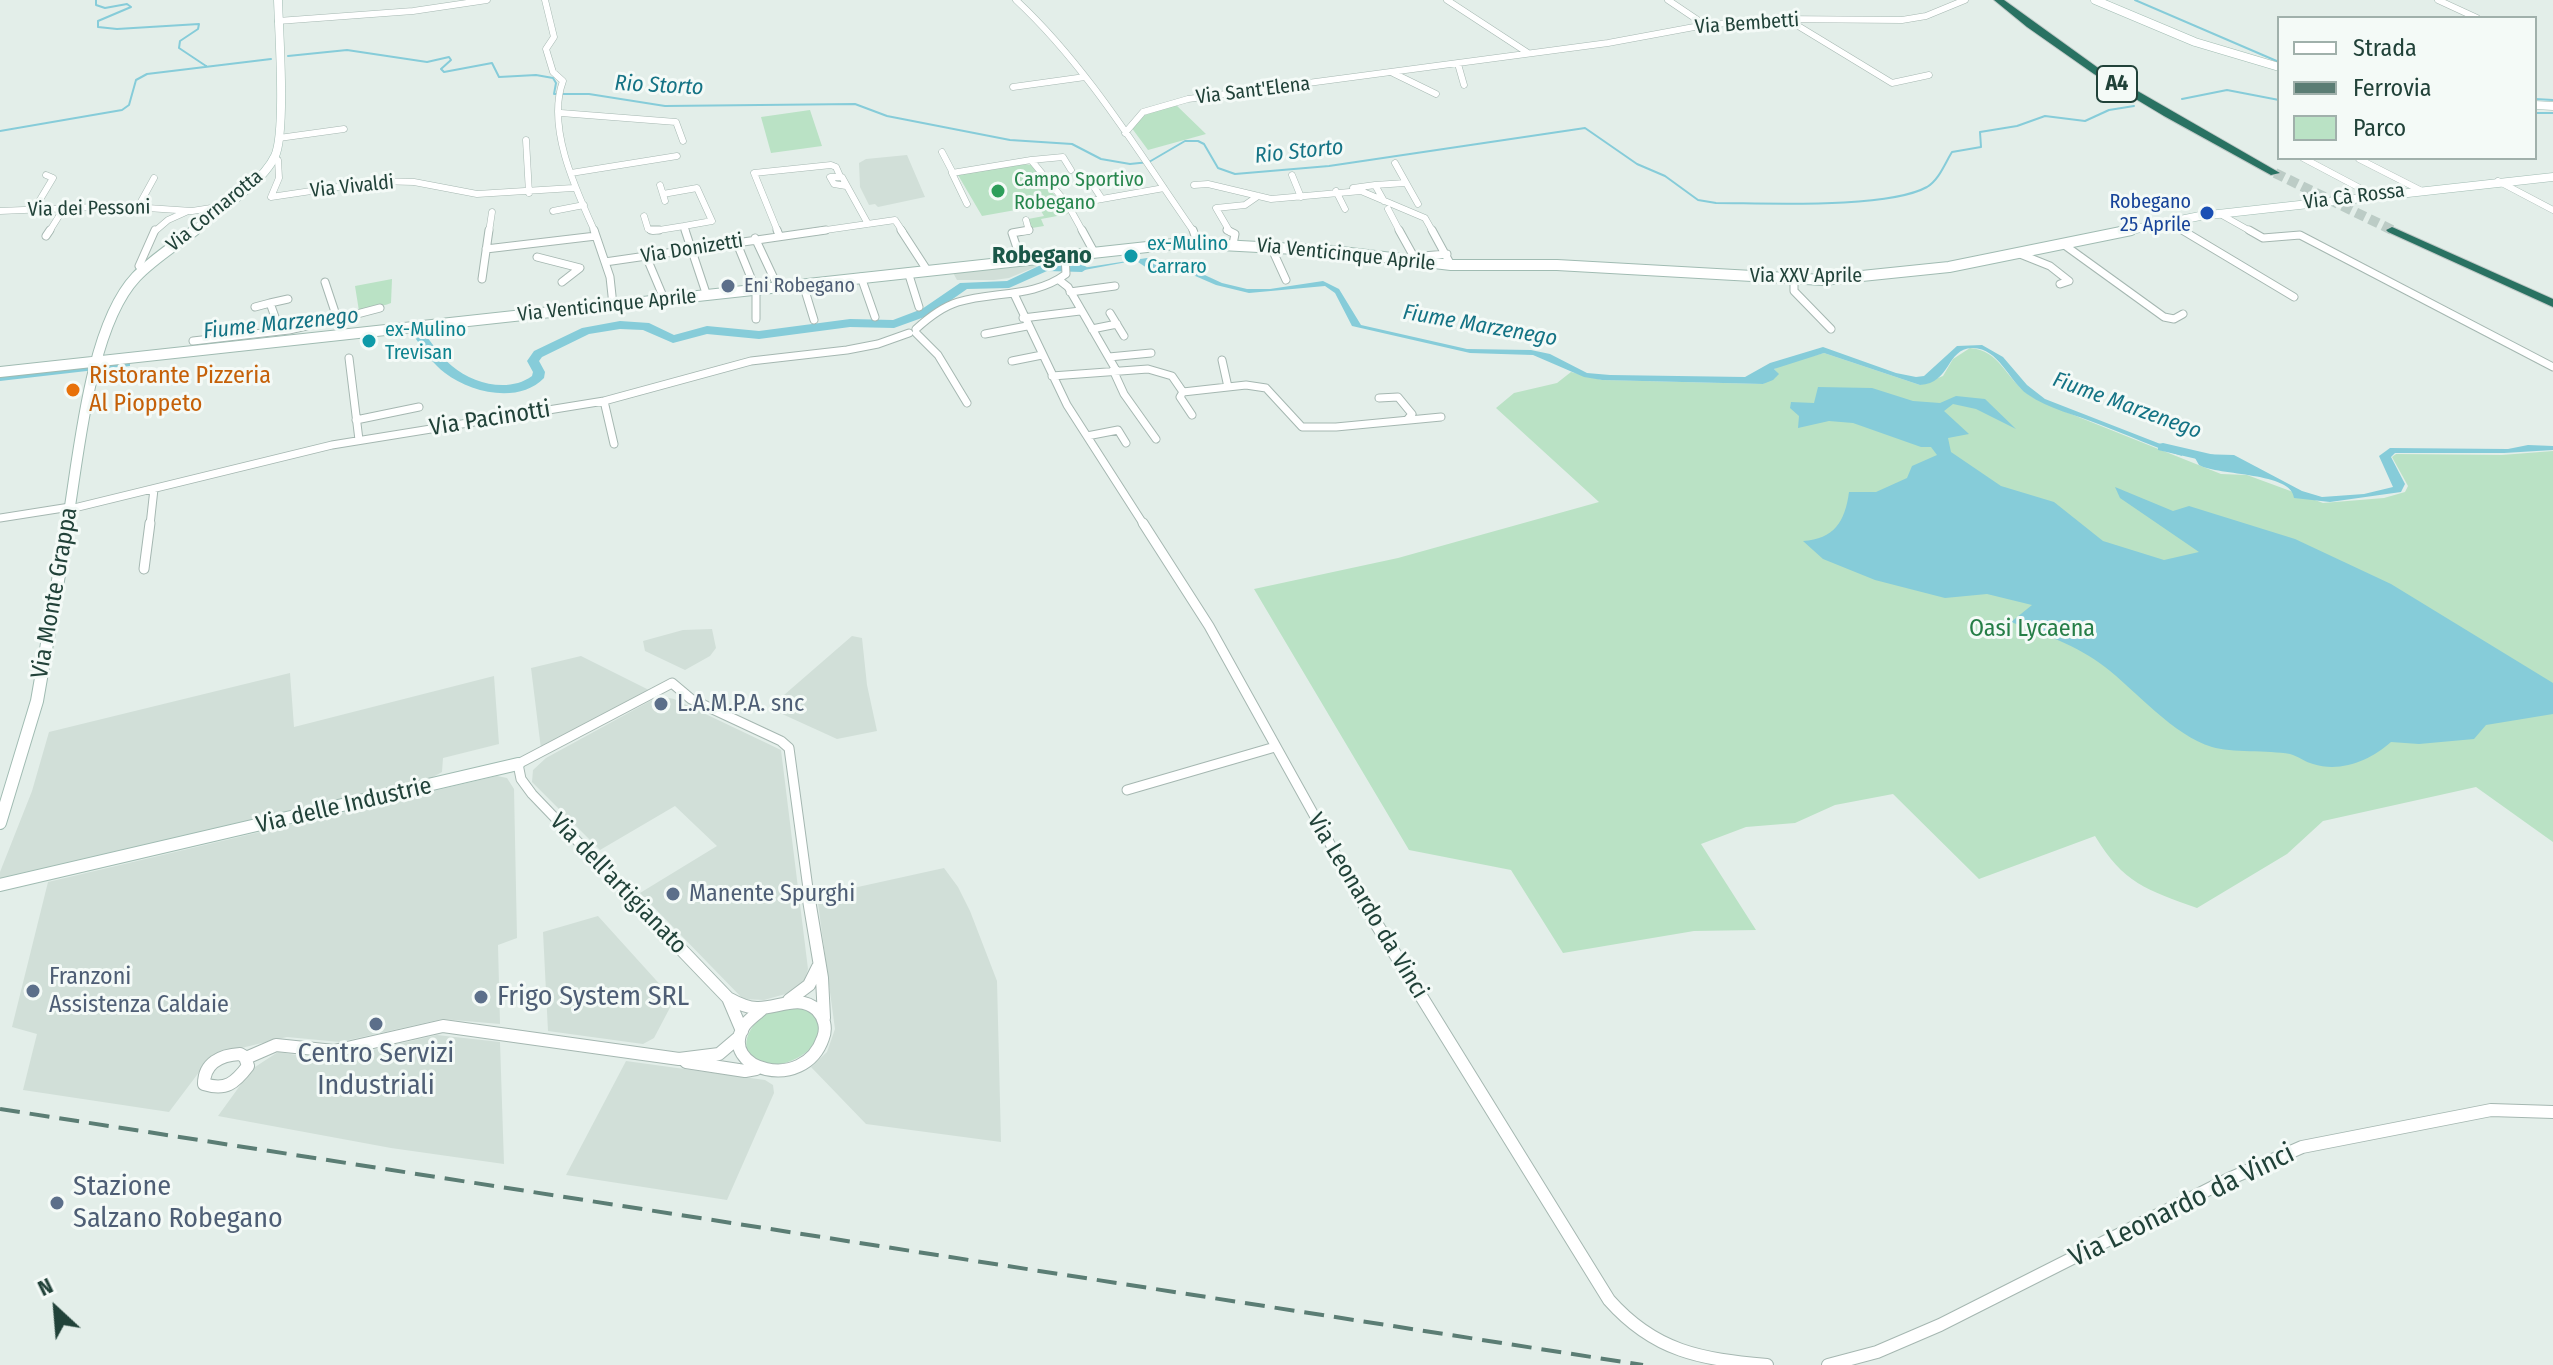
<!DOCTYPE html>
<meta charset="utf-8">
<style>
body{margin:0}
#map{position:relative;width:2553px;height:1365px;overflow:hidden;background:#e3eee9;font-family:"Fira Sans Condensed",sans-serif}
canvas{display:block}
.legend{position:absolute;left:2277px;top:16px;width:260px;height:144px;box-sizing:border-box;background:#f4faf7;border:2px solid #a0b0ab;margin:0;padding:10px 14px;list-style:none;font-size:24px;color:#214239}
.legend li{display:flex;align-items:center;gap:16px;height:40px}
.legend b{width:40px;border:2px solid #a0b0ab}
.north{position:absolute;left:16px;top:1269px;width:80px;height:80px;-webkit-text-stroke:6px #f4faf7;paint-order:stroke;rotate:334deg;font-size:22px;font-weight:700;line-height:32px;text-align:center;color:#214239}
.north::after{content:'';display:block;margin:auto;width:28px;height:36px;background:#214239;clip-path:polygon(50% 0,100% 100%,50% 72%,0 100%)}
</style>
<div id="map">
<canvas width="2553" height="1365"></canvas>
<ul class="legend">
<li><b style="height:10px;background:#fff"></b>Strada</li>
<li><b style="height:10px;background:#5b7d74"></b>Ferrovia</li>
<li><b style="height:22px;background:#bae2c5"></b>Parco</li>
</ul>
<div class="north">N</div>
</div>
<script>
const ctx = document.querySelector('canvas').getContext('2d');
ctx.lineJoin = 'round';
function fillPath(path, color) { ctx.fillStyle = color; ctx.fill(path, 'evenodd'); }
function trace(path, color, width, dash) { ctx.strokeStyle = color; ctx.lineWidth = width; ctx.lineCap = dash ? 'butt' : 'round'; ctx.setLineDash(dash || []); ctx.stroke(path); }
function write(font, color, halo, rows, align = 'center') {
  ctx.font = font + ' "Fira Sans Condensed",sans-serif'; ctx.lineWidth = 6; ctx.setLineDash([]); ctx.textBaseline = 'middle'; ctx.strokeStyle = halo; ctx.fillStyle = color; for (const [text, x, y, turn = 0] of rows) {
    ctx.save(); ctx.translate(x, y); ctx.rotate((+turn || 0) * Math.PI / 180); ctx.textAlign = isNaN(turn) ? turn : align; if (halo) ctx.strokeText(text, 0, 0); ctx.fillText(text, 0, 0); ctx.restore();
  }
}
const built = new Path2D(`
 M907,155l18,42 -47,10 -3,-3 -6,1 -9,-18 -1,-24 7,-4z
 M1039,262l1,3 -31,13 -15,2h-37l-5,-9z
 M712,629l4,19 -6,8 -25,14 -40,-19 -2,-10 40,-11z
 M852,636l10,2 5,47 10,46 -40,8 -68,-31z
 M581,656l68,34 -108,59 -10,-81z
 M290,673l4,54 200,-51 5,68 -56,14 -1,14 -11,6 -431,101v-7l32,-81 17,-59z
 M664,697l10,2 107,51 27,219 -4,13 -15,11 -25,7 -21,-1 -103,-106 77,-47 -42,-40 -75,44 -68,-68 1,-12 13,-12 106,-58z
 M497,776l10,2 7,11 3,149 -19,7 2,79 -58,-5 -102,23 -53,-5 -75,18 -43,57 -146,-22 14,-56 -25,-7 36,-145z
 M944,868l14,19 12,24 27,70 4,161 -135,-18 -55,-57 16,-15 8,-23 -18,-133z
 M598,916l76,84 -20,38 -11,6 -95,-13 -5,-99z
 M437,1035l63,7 4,122 -113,-16 -173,-32 34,-47 26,-17 50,8z
 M626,1061l139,19 8,5 1,8 -47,107 -161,-25z`);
const green = new Path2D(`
 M1175,104l31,30 -58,16 -17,-23 14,-12z
 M810,110l12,36 -51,7 -10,-36z
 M1021,164l12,1 35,49 -27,5 3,7 -12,2 -4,-9 16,-3 -6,-10 -56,10 -24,-41z
 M392,279l-1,24c-11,5 -20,2 -32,8l-4,-25z
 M1970,348c30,2 36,31 58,46 7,5 15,8 23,12l170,68 26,1 76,28 61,-5 21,-6 3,-6 -16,-29 4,-3 106,1 51,-4v391l-77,-55 -153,34 -36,33 -90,54c-50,-18 -74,-25 -102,-72l-116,43 -86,-85 -58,11 -40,18 -49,4 -45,17 55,86 -62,1 -131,22 -52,-83 -102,-20 -155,-261 144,-31 201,-56 -103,-94 18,-15 43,-10 14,-11 31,8 161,4 15,-10 -4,-5 15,-7 35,-9 96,32 23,-9 10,-17z
 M791,1006c5,1 14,2 18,4 35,20 -16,66 -49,52 -26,-10 -10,-39 7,-49 7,-4 16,-5 24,-7z`);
const water = new Path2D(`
 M1147,258l36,7 39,18 25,6h23l53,-8 16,8 22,36 106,24 64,1 19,4 37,19 23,2 135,2 25,-14 53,-16 73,26 20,4 8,-1 33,-30 25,-1 21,12 24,28 18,14 136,53 1,4c-27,-8 -54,-21 -81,-31 -24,-10 -53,-16 -74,-31 -18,-13 -29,-47 -55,-46 -26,1 -21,35 -52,37l-96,-32 -50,16 5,5 -6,6 -10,4 -161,-4 -18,-3 -51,-22 -63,-2 -118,-27 -17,-33 -10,-7 -76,7 -33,-8 -37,-16 -32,-1 -9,-6h-11l-48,9 -10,-1z
 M1818,387l54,1 41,13 27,2 16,-7 29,3 31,30 -40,-20 -23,-5 -9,7 25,23 -21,4 3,14 50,34 53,16 49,39 61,19 35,-8 -79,-54 -5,-11 58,24 16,-5 106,33 96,45 162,99v31l-67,11 -12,14 -55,5 -28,-2c-20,18 -50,31 -78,22 -8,-2 -15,-8 -23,-10 -22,-4 -59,-1 -78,-7 -38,-11 -77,-57 -107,-80 -28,-22 -62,-33 -94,-45l21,-17 -45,-11 -42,4 -70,-18 -52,-21 -20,-18c31,-2 42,-19 46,-49h27l31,-14 5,-12 25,-11 -6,-8h-10l-68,-24 -24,-2 -31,7 1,-12 -9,-8 1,-6 23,1z
 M2528,445l25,1v4l-49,3h-109l-4,4 14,27 -4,8 -71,10 -36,-4c-2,-26 -75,-22 -95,-33l-4,-7 4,-4 35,1 68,36 20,6 42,-3 29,-7 -14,-31 11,-8 118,1z`);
const stream = new Path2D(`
 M96,0v5l9,3 22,-4 4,3 -33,14v6l19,2 82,-5 -1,5 -18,12 -1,7 27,18
 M2135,0l144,62
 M288,56l59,-6 80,12 22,-5 2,3 -10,9 3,3 48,-9 7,14 37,-2 17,3 3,5 -2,11h35l76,12 190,-2 32,12 123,24 62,4 29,15 29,5 19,-2 36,-21h13l6,3 14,24 17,6 94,-8 256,-38 52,36 28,12 33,24 18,3c49,0 171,6 211,-16 12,-7 18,-24 25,-35l29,-5 -1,-15 37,-6 28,-10 40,5 24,-11 25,-4
 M2182,99l45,-9 52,10
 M2535,99l18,1
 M2535,113h18
 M0,131l122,-21 7,-5 7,-25 11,-6 124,-15`);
const river = new Path2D(`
 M1045,263l37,1 6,4 -6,4 -35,-1 -38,17 -42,1 -37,26 -36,13 -44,-1 -91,12 -52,-5 -34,9 -30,-13 -23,-1 -31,5 -47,23 -3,4 6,11 -1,6c-25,26 -73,15 -99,-5 -12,-9 -21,-22 -29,-34l2,-3h8c9,11 16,22 26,30 21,18 57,27 80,10l1,-4 -6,-11 7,-10 48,-23 38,-7 29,2 25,12 33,-9 52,5 91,-12 43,1 29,-11 38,-26 47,-2z
 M126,359l4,1v6l-130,15v-8z
 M2163,443l56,13 2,3 -7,4 -56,-13v-6z`);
const highwayTunnel = new Path2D(`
 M2275,173l117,57`);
const streetFar3 = new Path2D(`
 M545,0l9,37 -8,12 7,23 10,9c-17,46 13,109 32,151
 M1016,0c71,66 123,153 178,232
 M1447,0l81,53
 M1668,0l37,25
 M2438,0l39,18
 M278,21l135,-10 74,-11
 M1790,21l102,62 37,-8
 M1458,64l6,21
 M1393,73l43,21
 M1013,87l72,-10
 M561,113l115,9 7,19
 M1125,133l18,-21 45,-13 420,-56 97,-18 72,-6 125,1 24,-4 39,-16
 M279,138l65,-9
 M526,140l3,53
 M942,152l11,21
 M2303,158l70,37
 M273,159l5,1 1,18 -8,19 107,-16 36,1 63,12 96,-6
 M2359,159l61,31
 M1031,160l32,-3 8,13
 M1395,163l23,41
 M571,173l106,-17
 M1292,175l9,22
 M2498,181l55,29
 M660,185l5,16
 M1194,185l14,-1 63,15 90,-8 64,27 8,14
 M1375,185l30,-2
 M846,186l-12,-2 -4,-7h12l26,47
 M1353,188l22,-3 9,16
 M1336,191l9,18
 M663,194l34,-6 15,33 -28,5 2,6
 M1102,199l-10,-15 20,-3
 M967,204l-15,-31 79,-13 37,45 15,27
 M1068,205l96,-17
 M138,207l16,-29
 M35,208l18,-30 -7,-3
 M1388,209l12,23
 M0,211l118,-5 74,5 32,-5
 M553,211l31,-6
 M2220,214l32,18
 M644,216l4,13 5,2 31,-5
 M2171,221l14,11
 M49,232l15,-24
 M154,232l14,-12 20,-9
 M489,232l3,-20
 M778,232l-24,-59 77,-8 5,2 4,9
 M812,232l83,-12 8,12
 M1020,232l9,-1 -3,-11
 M1230,232l-14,-24 29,-3 13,-9`);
const streetFar2 = new Path2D(`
 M594,230l16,47 3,28
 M651,230h8
 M685,230l22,66
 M777,230l2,5
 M901,230l26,40
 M1082,230l12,22
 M1193,230l4,12
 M1227,230l8,4 -2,10
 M1399,230l15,27
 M1432,230l19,35
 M2182,230l112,67
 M2249,230l14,8 37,-3 253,132
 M46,236l4,-6
 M755,238l23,49
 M736,241l20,49v29
 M2063,244l101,73 10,2 9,-5
 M1271,247l15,33
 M486,249l110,-13
 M2020,254l30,12 19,15 -9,3
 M646,256l19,45
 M537,257l43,11 -18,14
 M1411,257l36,-3
 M1021,260l-9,-27 17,-3
 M605,262l221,-32
 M143,270l-4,-4 16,-36
 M908,272l11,35
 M861,277l14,40
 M482,279l7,-49
 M1059,280l9,7 48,83
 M1794,280v11l37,38
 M325,282l12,36
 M803,284l11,36
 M1070,292l45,-6
 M1015,296l52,109 77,120
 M270,303l18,-4
 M255,307l15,-4 10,28
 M1110,313l14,23
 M342,318l38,-10
 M1023,318l57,-7
 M916,329c12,-11 26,-22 42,-27 36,-11 76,-4 108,-28l-1,-19
 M1092,329l25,-5
 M916,333l22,22 29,48
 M985,334l42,-8
 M193,341l96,-11 43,-10
 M1109,357l42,-4
 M349,358l10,82
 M1222,360l6,27
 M1012,361l30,-6
 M1113,370l11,24 32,45
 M1052,376l96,-7 24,7 11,16 63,-7 20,3 36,39h34l105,-10
 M1183,392l-3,5 12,18
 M1379,398l19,-1 14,17 -5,6
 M604,401l10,43
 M356,420l63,-13
 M1087,436l31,-6 8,13
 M70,509l262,-64 272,-44 147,-40 96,-11 31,-6 31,-11
 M0,518l70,-11
 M150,525l4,-36`);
const streetFar1 = new Path2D(`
 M1143,523l66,103 150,270
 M144,569l6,-46
 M1127,790l148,-43
 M630,896l-98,-102 -11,-15 -3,-15 154,-81 19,16 90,42 8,7 20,148`);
const street = new Path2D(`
 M628,894l100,104 14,33
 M808,894l14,84 2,40
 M1358,894l251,406c46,52 92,59 158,65
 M728,998c9,5 19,10 29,10 20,1 42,-15 60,2 7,7 10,18 6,28 -19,56 -106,31 -79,-12 4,-6 13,-12 18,-17
 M789,1000l20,-15 9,-18
 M240,1054l5,3 3,9c-13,17 -22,25 -44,18 0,-21 17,-29 36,-30z
 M246,1058l30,-13 58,6 109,-25 236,33 40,-5 20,-17
 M686,1062l59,9 11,-2
 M1828,1365l49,-13 63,-27 289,-146 73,-32 189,-37 62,2`);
const secondaryFar2 = new Path2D(`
 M2095,0l100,42 84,25
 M2535,105l18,1
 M192,232c24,-19 70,-48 83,-76 11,-24 4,-124 3,-156
 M2121,232l79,-16 353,-39`);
const secondaryFar1 = new Path2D(`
 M0,372l1184,-129 149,8 118,14h106l266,15 126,-13 182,-37
 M67,525c12,-69 22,-198 69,-248 17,-18 40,-32 59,-47`);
const secondary = new Path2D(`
 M0,823l37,-122 31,-178
 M0,885l518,-121`);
const highway = new Path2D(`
 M1994,0h10l97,70 179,103 -9,2 -107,-59 -70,-42 -67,-47z
 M2392,227l161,72v8l-165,-75 -2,-2z`);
const rail = new Path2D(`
 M0,1109l1643,256`);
const markers = [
 [998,191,8,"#2e9e5b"],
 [2207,213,8,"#1a4fb4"],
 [1131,256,8,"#0f9aa8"],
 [728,286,8,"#5c6f8a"],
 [369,341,8,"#0f9aa8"],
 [73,390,8,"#e8710a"],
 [661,704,8,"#5c6f8a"],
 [673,894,8,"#5c6f8a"],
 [33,991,8,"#5c6f8a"],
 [481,997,8,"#5c6f8a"],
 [376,1024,8,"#5c6f8a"],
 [57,1203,8,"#5c6f8a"]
];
const farStreetnames = [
 ["Via Bembetti",1747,24,-4],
 ["Via Sant'Elena",1253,91,-7],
 ["Via Vivaldi",352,187,-6],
 ["Via Cà Rossa",2354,197,-7],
 ["Via dei Pessoni",89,209,-1],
 ["Via Cornarotta",215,211,-39],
 ["Via Donizetti",692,249,-9],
 ["Via Venticinque Aprile",1346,255,6],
 ["Via XXV Aprile",1806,276],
 ["Via Venticinque Aprile",607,306,-6]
];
const farLeisurenames = [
 ["Campo Sportivo",1014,180],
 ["Robegano",1014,203]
];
const farTransitnames = [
 ["Robegano",2191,202],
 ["25 Aprile",2191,225]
];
const farCulturenames = [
 ["ex-Mulino",1147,244],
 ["Carraro",1147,267],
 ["ex-Mulino",385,330],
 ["Trevisan",385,353]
];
const farServicenames = [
 ["Eni Robegano",744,286]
];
const shields = [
 [2117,84,40]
];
const shieldNames = [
 ["A4",2117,84]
];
const farWaternames = [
 ["Rio Storto",659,86,3],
 ["Rio Storto",1299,152,-6],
 ["Fiume Marzenego",281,324,-6],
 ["Fiume Marzenego",1480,326,10],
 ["Fiume Marzenego",2127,406,20]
];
const farQuarternames = [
 ["Robegano",1042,256]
];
const foodNames = [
 ["Ristorante Pizzeria",89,376],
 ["Al Pioppeto",89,404]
];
const streetNames = [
 ["Via Pacinotti",490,419,-9],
 ["Via Monte Grappa",55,593,-80],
 ["Via delle Industrie",344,806,-13],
 ["Via dell'artigianato",618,884,46],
 ["Via Leonardo da Vinci",1367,906,59]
];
const parkNames = [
 ["Oasi Lycaena",2032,629]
];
const serviceNames = [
 ["L.A.M.P.A. snc",677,704],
 ["Manente Spurghi",689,894],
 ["Franzoni",49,977],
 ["Assistenza Caldaie",49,1005]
];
const nearServicenames = [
 ["Frigo System SRL",497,997],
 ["Centro Servizi",376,1054,"center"],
 ["Industriali",376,1086,"center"],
 ["Stazione",73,1187],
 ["Salzano Robegano",73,1219]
];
const nearStreetnames = [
 ["Via Leonardo da Vinci",2182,1206,-26]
];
fillPath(built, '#d1dfd8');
fillPath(green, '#bae2c5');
fillPath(water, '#86ccd9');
trace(stream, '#86ccd9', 2);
fillPath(river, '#86ccd9');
trace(highwayTunnel, '#bcccc6', 10, [10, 5]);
trace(streetFar3, '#a5b7b1', 7);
trace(streetFar2, '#a5b7b1', 9);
trace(streetFar1, '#a5b7b1', 11);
trace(street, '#a5b7b1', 14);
trace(secondaryFar2, '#a0bbb2', 9);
trace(secondaryFar1, '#a0bbb2', 12);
trace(secondary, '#a0bbb2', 14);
trace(highway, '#c1cac8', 2);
trace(streetFar3, '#fff', 6);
trace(streetFar2, '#fff', 7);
trace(streetFar1, '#fff', 9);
trace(street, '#fff', 12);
trace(secondaryFar2, '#fff', 8);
trace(secondaryFar1, '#fff', 10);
trace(secondary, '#fff', 12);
fillPath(highway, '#297262');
trace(rail, '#5b7d74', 4, [20, 10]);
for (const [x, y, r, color] of markers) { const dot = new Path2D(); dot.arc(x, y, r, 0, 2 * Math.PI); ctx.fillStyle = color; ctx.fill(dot); trace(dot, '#f4faf7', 3); }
write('20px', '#214239', '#f4faf7', farStreetnames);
write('20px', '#27864d', '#f4faf7', farLeisurenames, 'left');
write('20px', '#164399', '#f4faf7', farTransitnames, 'right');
write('20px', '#0d838f', '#f4faf7', farCulturenames, 'left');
write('20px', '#4e5e75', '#f4faf7', farServicenames, 'left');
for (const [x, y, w] of shields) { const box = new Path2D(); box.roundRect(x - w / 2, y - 18, w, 36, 6); ctx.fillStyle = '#f4faf7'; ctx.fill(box); trace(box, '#214239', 2); }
write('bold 22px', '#214239', null, shieldNames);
write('italic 22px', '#147385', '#f4faf7', farWaternames);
write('bold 24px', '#1a5748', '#f4faf7', farQuarternames);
write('24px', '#c56008', '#f4faf7', foodNames, 'left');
write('24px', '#214239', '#f4faf7', streetNames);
write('24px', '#267e47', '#f4faf7', parkNames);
write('24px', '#4e5e75', '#f4faf7', serviceNames, 'left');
write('28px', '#4e5e75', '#f4faf7', nearServicenames, 'left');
write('28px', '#214239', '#f4faf7', nearStreetnames);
</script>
